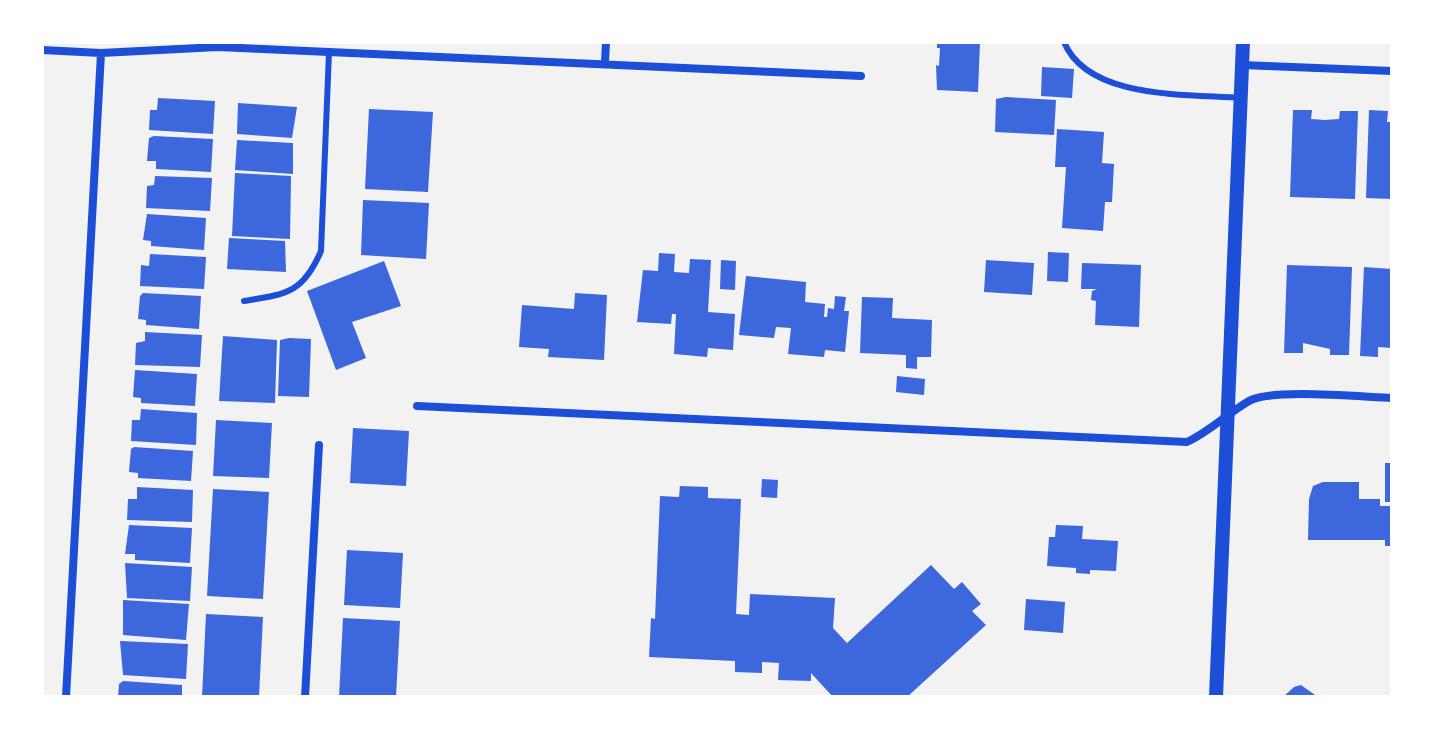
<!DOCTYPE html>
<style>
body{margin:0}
#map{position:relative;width:1434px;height:739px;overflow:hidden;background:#f2f2f2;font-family:"Alegreya Sans",sans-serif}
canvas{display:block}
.frame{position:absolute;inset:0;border:44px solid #fff;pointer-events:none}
</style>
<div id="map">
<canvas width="1434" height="739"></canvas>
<div class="frame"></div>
</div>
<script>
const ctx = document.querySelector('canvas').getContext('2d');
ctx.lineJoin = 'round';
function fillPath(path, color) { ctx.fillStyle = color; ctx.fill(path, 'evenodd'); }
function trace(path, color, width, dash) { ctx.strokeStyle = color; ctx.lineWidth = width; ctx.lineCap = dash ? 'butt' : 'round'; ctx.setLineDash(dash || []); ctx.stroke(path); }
const building = new Path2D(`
 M937,42h43l-2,50 -41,-2 -1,-25 3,1 1,-18h-3z
 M1042,67l32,2 -2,29 -31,-2z
 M1006,97l50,3 -2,35 -59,-3 1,-33z
 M158,98l57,3 -2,33 -64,-4 1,-20h7z
 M238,103l59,4 -5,31 -55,-4z
 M369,109l64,3 -5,80 -63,-3z
 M1293,110h19l-1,9 14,1 14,-1 1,-8h18l-3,88 -65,-2z
 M1369,110l19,1 -1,11h5v77l-26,-1z
 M1057,129l47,3 -2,31 12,1 -2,38h-7l-2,29 -41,-3 4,-61h-11z
 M154,136l59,3 -2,33 -55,-3v-8h-9l2,-23z
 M237,140l56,3v31l-58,-4z
 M235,173l56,3 -1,63 -58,-3z
 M155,176l57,2 -2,33 -64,-3 1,-22 7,-1z
 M363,200l66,3 -3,56 -65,-4z
 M147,214l59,4 -2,32 -53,-4v-5l-8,-1z
 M229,238l56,3 1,31 -59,-3z
 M1048,252l21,1 -1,29 -21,-1z
 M659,253l16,1 -1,18 15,1 1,-14 21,1 -3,52 27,2 -2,36 -25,-2 -1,9 -33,-3 2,-40h-4l-1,10 -34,-2 6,-52 15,1z
 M150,254l56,3 -2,32 -64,-3 1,-21 8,1z
 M721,260l15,1 -1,29 -15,-1z
 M986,260l48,3 -2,32 -48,-3z
 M384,261l17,45 -49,16 14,36 -30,12 -29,-79z
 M1082,263l59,2 -2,62 -44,-2 1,-24 -5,-1 1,-9 5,-2h-16z
 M1287,265l65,2 -3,88h-19v-6l-27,-6v10h-19z
 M1364,267l28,2v79l-14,-1v10l-18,-1z
 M746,276l60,6 -1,20 20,2 -1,13h3l1,-9 6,1 1,-13 11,1 -2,14h5l-4,41 -20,-2 -1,7 -36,-3 3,-26 -15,-1 -2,11 -35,-3z
 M143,293l58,3 -2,33 -53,-4v-5l-8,-1 2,-23z
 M575,293l32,2 -3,65 -56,-3 1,-8 -30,-2 3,-42 52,4z
 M862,297l31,1 -1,20 40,2 -1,37h-14v12l-11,-1v-13l-46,-2z
 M145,332l57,3 -2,32 -65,-2 1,-22 9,-2z
 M223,336l54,4 -2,63 -56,-2z
 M289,338l22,1 -2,58 -31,-1 2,-56z
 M135,370l62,4 -2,32 -54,-3v-5l-8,-1z
 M897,376l28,3 -1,16 -28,-3z
 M141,409l56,4 -1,32 -65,-4 1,-21h8z
 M216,420l56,3 -3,55 -56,-2z
 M353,428l56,3 -3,55 -56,-3z
 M134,447l59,4 -2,30 -53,-3v-5l-9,-1 2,-23z
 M1385,463h7v39h-7z
 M762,479l16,1 -1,18 -16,-1z
 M1323,482h36v17h21v7h12v40h-7v-6h-77l1,-41 4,-13z
 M680,486l28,1v11l33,1 -5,115 13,1 1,-21 85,4 -2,30 14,15 84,-78 23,24 8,-7 19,22 -9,7 14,14 -79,72h-74l-22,-24v8l-33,-1 1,-17 -17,-1v11l-27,-1v-11l-86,-4 2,-39 4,1 5,-123 19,1z
 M137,487l56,3 -1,32 -65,-2 1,-21h9z
 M213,489l56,3 -6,107 -56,-3z
 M129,525l63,3 -2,35 -55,-3v-6h-10z
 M1056,525l27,1 -1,13 36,2 -2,30 -26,-1v4l-14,-1v-5l-29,-2 2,-29h6z
 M347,550l56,3 -3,55 -56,-3z
 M125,563l67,4 -2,34 -63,-3z
 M1026,599l39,3 -2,31 -39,-3z
 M123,600l66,4 -3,36 -63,-5z
 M206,614l57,3 -4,80h-57z
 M343,618l57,3 -4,76h-57z
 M120,641l68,3 -2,35 -63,-4z
 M123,681l59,4v12h-64l1,-13z
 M1301,685l17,12h-35l11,-10z`);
const service = new Path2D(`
 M1064,42c24,58 124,52 177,56
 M244,301c43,-7 59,-8 77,-50l8,-199`);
const minor = new Path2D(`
 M42,50l59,3 117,-6 643,29
 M605,62l1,-20
 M1242,65l150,6
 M417,406l770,36c23,-11 40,-28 62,-41 23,-13 113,-4 143,-3
 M66,697l35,-644
 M305,697l14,-252`);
const tertiary = new Path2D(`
 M1216,697l27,-655`);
fillPath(building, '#3d67dc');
trace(service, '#1d4ed8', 6);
trace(minor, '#1d4ed8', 8);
trace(tertiary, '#1d4ed8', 14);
</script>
